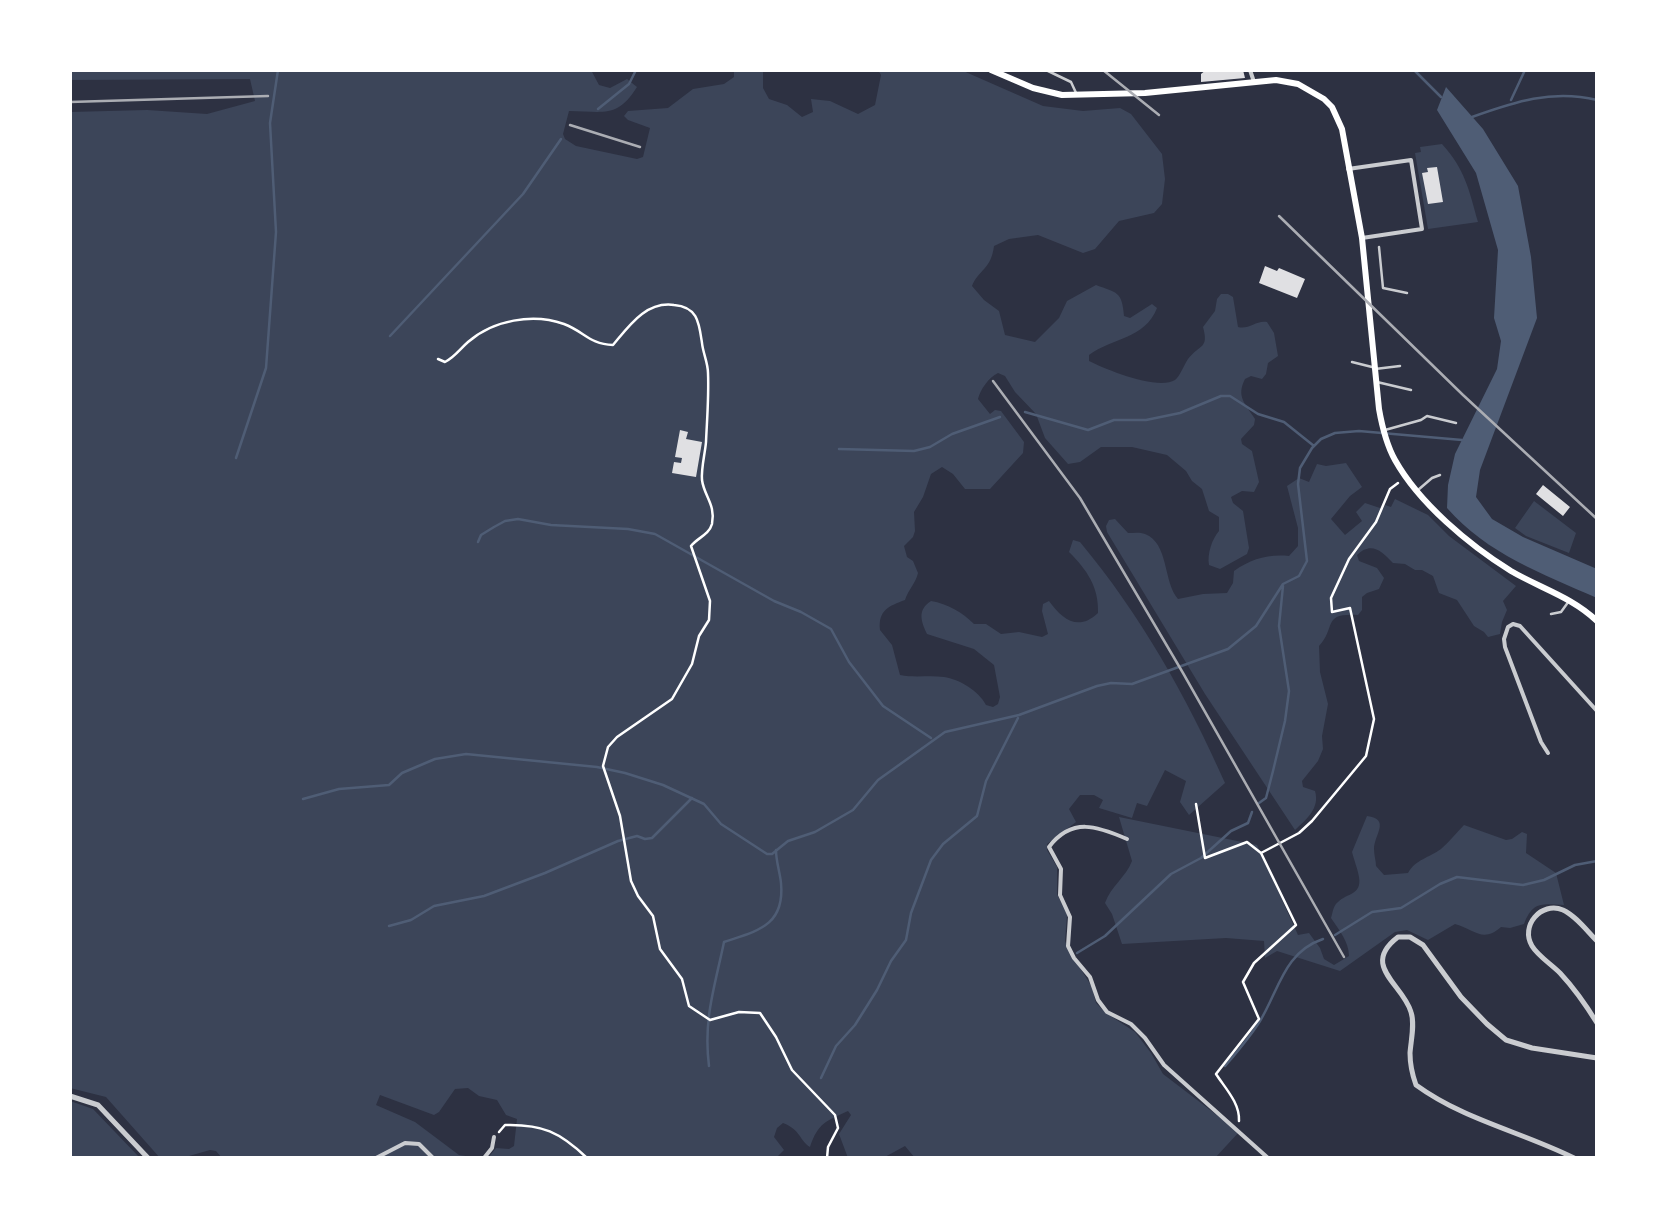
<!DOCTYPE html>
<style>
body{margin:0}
#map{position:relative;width:1667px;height:1228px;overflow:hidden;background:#2d3142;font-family:Inter,sans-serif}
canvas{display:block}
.frame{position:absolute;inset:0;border:72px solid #fff;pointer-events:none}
</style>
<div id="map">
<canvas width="1667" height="1228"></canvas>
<div class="frame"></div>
</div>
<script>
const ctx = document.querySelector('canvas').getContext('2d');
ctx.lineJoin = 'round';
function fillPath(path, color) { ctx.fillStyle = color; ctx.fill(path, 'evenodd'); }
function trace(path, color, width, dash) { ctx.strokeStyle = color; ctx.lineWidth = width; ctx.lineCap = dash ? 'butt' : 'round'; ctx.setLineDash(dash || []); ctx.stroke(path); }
const green = new Path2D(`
 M70,70h521l8,15 11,3 17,-9 10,8c-20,32 -34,24 -68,24l-6,23 2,5 11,7 61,13 6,-2 7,-29 -22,-8 -4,-4 4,-5 40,-3 25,-19 31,-5 10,-7v-7h29v18l6,11 18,6 15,12 11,-5 -2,-13 19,2 28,13 17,-9 6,-30 -3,-5h83l82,36 40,5 37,-3 11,6 31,40 3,25 -3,25 -8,9 -35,8 -24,28 -12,4 -45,-18 -29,4 -15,7c-3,24 -16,24 -22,40l12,14 15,11 6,24 30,7 24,-24 8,-17 29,-16c21,8 26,6 28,31l6,2 22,-14 5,4c-12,31 -45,30 -68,47v6c16,8 69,30 86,19 5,-4 9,-15 13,-21 12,-15 21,-10 15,-32l12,-16 2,-12 4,-5h7l5,3 5,30c11,3 18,-7 29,-5l7,11 4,23 -10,7 -2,11 -4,5 -11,-3 -6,3c-9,18 0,24 10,40l-1,6 -13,14 1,5 10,7 7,31 -5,10 -12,-1 -11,6 2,6 10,8 6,37 -2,6 -27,15 -11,-4c-2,-11 3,-26 10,-34v-14l-10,-6 -7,-22 -10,-8 -6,-10 -19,-16 -35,-8h-31l-21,15 -12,2 -23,-26 -9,-24 -21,-22 -10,-16 -7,-3c-9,4 -18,17 -20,26l12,15 5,-4 6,1 23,31 -1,11 -33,36h-25l-12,-15 -11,-7 -11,7 -8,23 -9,15 1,19 -2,6 -9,9 3,11 6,4 5,12c-2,10 -10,17 -13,27 -16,6 -27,10 -25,30l12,15 8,30c15,3 29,0 44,2 15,2 35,14 42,28l7,2 5,-3 2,-7 -6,-32 -20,-16 -47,-15c-6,-13 -10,-24 4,-33 17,3 31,11 43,23h12l15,10 18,-2 23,5 6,-3 -6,-23 1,-7 6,-3c13,18 29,31 49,12 1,-26 -11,-43 -29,-61l4,-12 7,2c60,72 107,155 145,241l-36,32 -9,-13 6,-21 -21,-11 -18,36 -10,-3 -5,15 -33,-10 4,-8 -9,-5h-14l-11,14 7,13 -29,22v6l10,17v27l10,21 -2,26 3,8 24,38 4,16 10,10 29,19 16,21 12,21 76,58 -24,26h-300l-10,-12 -22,12h-35l-9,-24 12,-19 -3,-4c-22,10 -30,12 -38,36 -11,-7 -9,-17 -27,-24l-6,5 -3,9 10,13 -8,8h-288l8,-10 13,1 5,-3 3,-27 -11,-4 -9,-15 -18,-4 -11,-8 -13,1 -16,23 -5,3 -54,-20 -4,10 39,17 44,33 20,3h-257l-6,-7 -6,-1 -21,6 -1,2h-28l-54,-61 -36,-9v-976l77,-2 60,4 48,-13 -5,-22 -180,1z
 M1442,144c23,25 27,46 36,78l-50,7 -13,-76 6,-1 -1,-5z
 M1346,463l16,24 -12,9 -19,23 14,16 17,-14 -6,-9 9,-9 18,6 2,-4 6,2 4,-8 33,16 21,21 67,50 -13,15 4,9 -5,12 -2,12 -12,3 -4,-5 -10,-6 -17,-26 -18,-7 -6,-17 -11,-6h-7l-10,-6 -12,-1c-11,-12 -22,-22 -36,-8l2,6 18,7 7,10 -5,11 -12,4 -5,4v13l-4,5c-37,-2 -21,12 -39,31l1,26 8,32 -6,32 1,13 -5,12 -16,20 1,6 12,4c5,17 -8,28 -20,39l-90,-136 -98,-162 -1,-6 3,-6 6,-1 13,14c6,0 12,-1 17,1 24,9 18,48 33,65l25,-5 24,-1 6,-10 1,-12c17,-12 34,-17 55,-15l9,-10v-18l-11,-42 12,-8 10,4 8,-18 9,2z
 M1534,501l42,32 -7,20 -43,-17 -11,-8z
 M1367,816c24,3 7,19 7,33 0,6 2,12 2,17l8,9 24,-2c8,-14 21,-15 33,-24 8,-7 15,-16 23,-24l42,15 6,-1 10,-7 5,2 -1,19 30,20 8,32c-22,-1 -31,-4 -40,19l-14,4 -9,-1c-18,16 -26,3 -46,-3l-27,16 -21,-10 -12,2 -55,39 -63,-20 -12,7 -1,-17 -38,-3 -104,6 -10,-30 -7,-11c6,-17 21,-26 27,-42l-13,-44 138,28 41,90 11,-2 11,15 4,11 10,6 15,-9c0,-14 -10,-26 -18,-38 2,-6 2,-12 7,-16 9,-9 24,-7 21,-25 -1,-7 -5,-17 -7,-25z
 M70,1101l23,8 47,49h-70z`);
const water = new Path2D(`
 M1446,87l37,42 35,57 13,71 6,61 -57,152 -4,27 16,22 31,18 74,32v29c-54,-24 -110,-44 -150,-90l1,-23 7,-31 42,-85 4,-28 -7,-23 4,-68 -22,-77 -39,-63z`);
const stream = new Path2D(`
 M1414,70l27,27
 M1511,100l14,-30
 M598,109l31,-25 7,-14
 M1472,117c42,-15 80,-28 125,-17
 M390,336l133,-142 38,-55
 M1025,412l63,18 26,-10h32l34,-7 41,-17h9l28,18 26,8 30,24
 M839,449l75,2 16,-4 22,-13 48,-17
 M236,458l30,-90 10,-136 -6,-109 8,-53
 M478,542l3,-7 13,-8 11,-6 13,-2 33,6 77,4 27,5 119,67 27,11 30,17 18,33 34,44 48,32
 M303,799l36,-10 50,-4 13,-12 33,-14 31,-5 131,13 28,6 38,12 41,19 17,20 46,30h5l16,-13 27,-9 38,-22 25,-30 67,-48 74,-17 78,-29 14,-3 21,1 96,-35 28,-23 27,-42 16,-8 8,-15 -9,-77 2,-16 12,-20 9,-9 14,-6 24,-2 103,9
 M1259,803l7,-5 7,-27 12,-50 4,-30 -10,-65 4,-40
 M389,926l22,-6 23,-14 50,-10 61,-23 73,-32 19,-5 8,3 7,-1 40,-40
 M1335,935l37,-23 29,-4 39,-24 17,-7 66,8 21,-5 31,-15 22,-4
 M1077,953l28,-17 66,-62 30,-16 30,-27 17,-8 4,-11
 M709,1066c-6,-47 6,-80 15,-124 33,-11 61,-16 57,-59 -1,-11 -5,-21 -5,-33
 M1225,1066c12,-14 25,-29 35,-45 19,-31 24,-69 63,-82
 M821,1078l15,-32 19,-21 22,-35 14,-29 15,-21 5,-27 20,-53 12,-16 34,-28 9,-35 32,-63`);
const building = new Path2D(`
 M1206,70h37l2,8 -44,4v-8z
 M1437,167l6,35 -15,2 -6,-31 6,-1 -1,-4z
 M1265,266l12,5 2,-3 26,11 -8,19 -38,-15z
 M680,430l8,2 -2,7 16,3 -6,35 -24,-4 2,-11 7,1 1,-5 -7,-1z
 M1543,485l27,22 -7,9 -27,-22z`);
const path = new Path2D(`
 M438,359l7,3c10,-5 15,-13 23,-20 25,-22 65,-29 96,-18 21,8 25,20 49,21 16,-19 33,-44 61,-40 24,2 25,18 28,38 1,10 6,20 6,30 1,23 -1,46 -2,69 -1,12 -5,26 -4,38 2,16 14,25 10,44 -3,11 -15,14 -21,22l19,55 -1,19 -10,16 -7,28 -20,35 -55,38 -9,10 -5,19 17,50 11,65 7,15 15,20 7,33 22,30 7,27 21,14 29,-8 21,1 16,24 16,33 43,45 3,13 -10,19 -1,11
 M1196,804l9,54 42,-16 14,11 35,72 -42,38 -11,19 16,37 -43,55c9,14 24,29 23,47
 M1261,853l38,-20 13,-12 54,-65 8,-37 -24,-111 -18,4 -1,-14 18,-39 27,-37 14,-33 8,-6
 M499,1132l6,-7c37,-1 55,7 82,33`);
const service = new Path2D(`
 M1046,70l25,12 6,13
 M1379,247l4,41 24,5
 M1352,362l20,5
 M1375,369l25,-3
 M1377,382l34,8
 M1385,430l36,-10 6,-4 29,7
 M1418,490l14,-12 8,-3
 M1551,614l10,-2 8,-11`);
const minor = new Path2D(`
 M1250,70l4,12
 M1348,169l63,-9 11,69 -60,9
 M1548,753l-7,-11 -36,-95 -1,-8 4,-12 5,-3 7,2 77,85
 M1127,839c-30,-13 -55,-22 -78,8l12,22 -1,26 10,22 -2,29 6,12 16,19 8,23 9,12 24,12 14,14 19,27 104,93
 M376,1158l29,-15 14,1 14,14
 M484,1158l8,-10 2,-11`);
const tertiary = new Path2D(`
 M1597,941c-10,-10 -21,-25 -34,-31 -22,-9 -43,16 -31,36 6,10 19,18 28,27 14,15 26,32 37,50
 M70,1096l28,9 50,53
 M1574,1158c-52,-26 -110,-38 -158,-73 -4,-11 -6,-20 -6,-32 1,-13 5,-29 1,-41 -8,-28 -51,-46 -13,-75h12l13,8 38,52 26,27 19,16 26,8 65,10`);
const primary = new Path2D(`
 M991,70l42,18 29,7 83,-2 131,-13 22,4 26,15 8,8 10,22 20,109 17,171c3,17 7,35 16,51 24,43 74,85 116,111 29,17 61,26 86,50`);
const rail = new Path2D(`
 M1103,70l56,45
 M70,102l198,-6
 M570,125l70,22
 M1279,216l184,179 134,124
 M993,381l87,117 103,175 161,284`);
fillPath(green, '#3c4559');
fillPath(water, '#4f5d75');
trace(stream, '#4f5d75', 2.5);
fillPath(building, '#e0e0e3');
trace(path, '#fff', 2.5);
trace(service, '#caccd0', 2.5);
trace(minor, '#caccd0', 4);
trace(tertiary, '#caccd0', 5);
trace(primary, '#fff', 6);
trace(rail, '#abadb3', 2.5);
</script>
